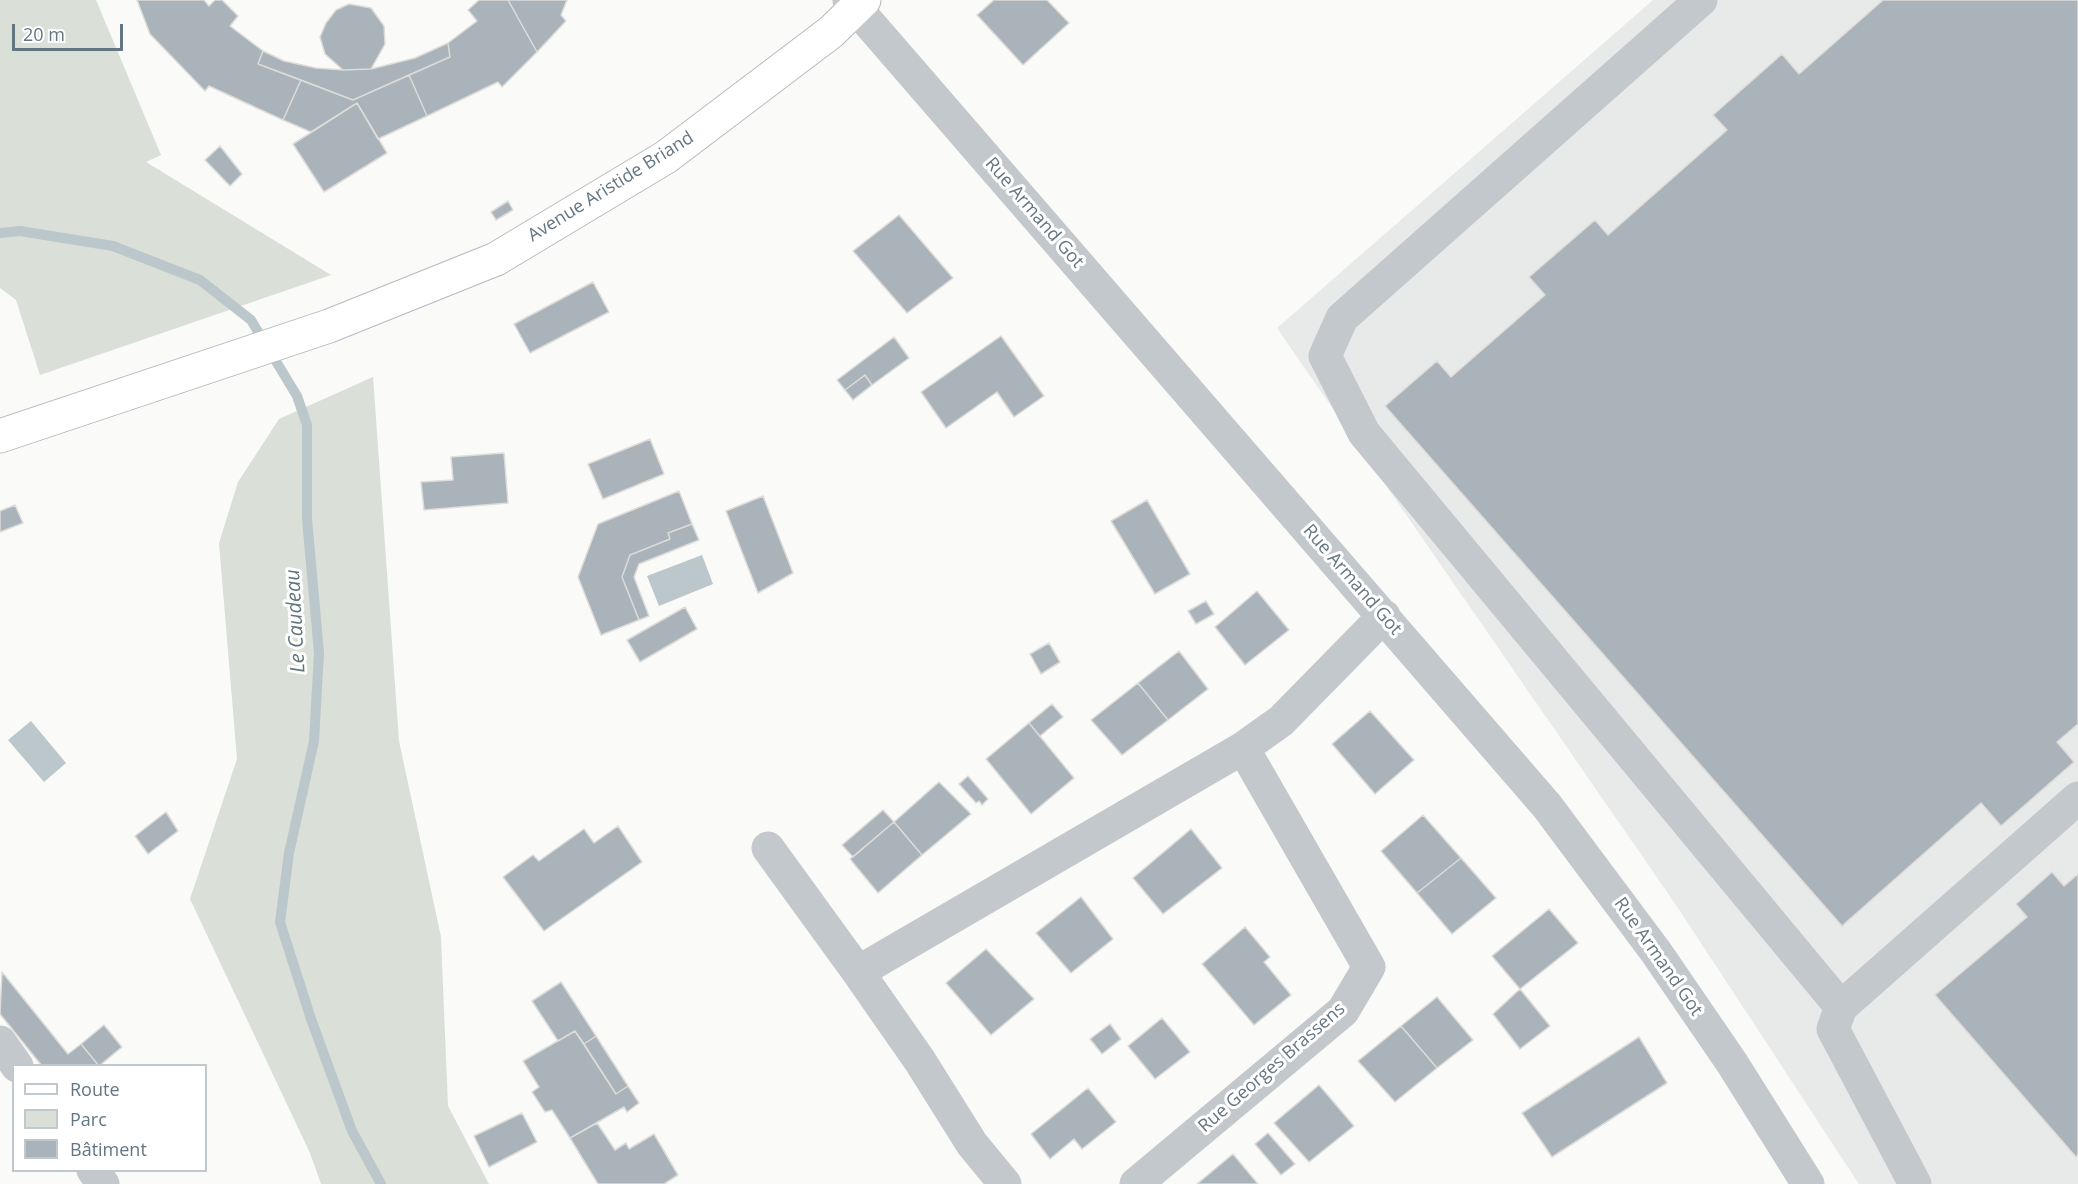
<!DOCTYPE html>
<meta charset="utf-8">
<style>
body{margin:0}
#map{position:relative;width:2078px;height:1184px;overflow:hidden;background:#fafaf8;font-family:"Open Sans",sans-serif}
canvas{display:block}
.legend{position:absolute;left:12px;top:1064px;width:195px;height:108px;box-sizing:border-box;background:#fff;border:2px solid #c1c8cd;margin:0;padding:8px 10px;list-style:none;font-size:18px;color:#657683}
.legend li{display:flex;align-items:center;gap:12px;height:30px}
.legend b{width:30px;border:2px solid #c1c8cd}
.scale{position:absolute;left:12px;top:24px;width:111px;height:27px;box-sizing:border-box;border:3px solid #657683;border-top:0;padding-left:8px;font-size:18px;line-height:21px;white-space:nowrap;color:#657683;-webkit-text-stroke:4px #fff;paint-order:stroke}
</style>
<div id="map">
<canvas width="2078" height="1184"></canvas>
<ul class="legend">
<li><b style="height:8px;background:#fff"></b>Route</li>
<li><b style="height:16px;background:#dadfd7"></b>Parc</li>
<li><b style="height:16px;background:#aab3b9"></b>Bâtiment</li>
</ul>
<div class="scale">20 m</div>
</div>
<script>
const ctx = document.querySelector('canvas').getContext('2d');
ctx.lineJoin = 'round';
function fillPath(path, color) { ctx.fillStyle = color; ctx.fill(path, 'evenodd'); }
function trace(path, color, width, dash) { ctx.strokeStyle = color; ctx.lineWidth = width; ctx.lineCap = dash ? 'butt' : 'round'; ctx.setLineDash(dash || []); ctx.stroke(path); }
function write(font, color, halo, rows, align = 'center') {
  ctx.font = font + ' "Open Sans",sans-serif'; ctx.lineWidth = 6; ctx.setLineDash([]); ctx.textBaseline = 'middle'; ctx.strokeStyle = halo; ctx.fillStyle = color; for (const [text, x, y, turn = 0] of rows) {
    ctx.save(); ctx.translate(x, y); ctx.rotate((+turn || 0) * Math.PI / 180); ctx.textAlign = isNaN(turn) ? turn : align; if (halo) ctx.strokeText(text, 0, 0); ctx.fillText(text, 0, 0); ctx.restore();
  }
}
const built = new Path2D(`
 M1653,0h425v1184h-219l-183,-279 -399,-577z`);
const green = new Path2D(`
 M0,0h96l65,155 -15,7 185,113 -291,100 -24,-75 -16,-12z
 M373,377l26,364 42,196 7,169 41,78h-168l-11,-31 -120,-254 47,-140 -18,-216 19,-61 41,-63z`);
const water = new Path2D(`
 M702,555l11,29 -54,22 -12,-30z
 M31,721l35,42 -22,19 -36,-42z`);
const stream = new Path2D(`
 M0,233l20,-2 93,15 87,34 51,40 46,76 10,29v94l12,134 -5,88 -25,112 -9,69 31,97 41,112 29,53`);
const building = new Path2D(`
 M137,0h67l5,6 6,-6h7l16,16 -8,10 33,25 -5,13 43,16 -18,40 -74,-34 -4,5 -55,-57z
 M479,0h29l29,52 -35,35 -4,-5 -71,34 -18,-41 41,-18 -2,-14 29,-22 -9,-11z
 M508,0h59l-6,15 5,6 -29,31z
 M994,0h53l22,23 -46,42 -46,-50z
 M1883,0h195v724l-21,18 17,20 -73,64 -20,-23 -139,123 -457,-520 52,-45 14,16 94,-82 -16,-18 66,-57 13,15 119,-105 -14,-15 69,-61 17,20z
 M349,4l22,4 13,18 1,18 -14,25 -28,1 -18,-16 -5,-17 6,-14 10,-13z
 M448,43l2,14 -97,43 -95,-36 5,-13 21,10 32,7 27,2 28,-1 44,-11z
 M409,75l18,41 -49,23 -21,-36 -46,29 -28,-12 18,-40 52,20z
 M357,103l30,50 -63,39 -31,-48z
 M220,146l22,28 -12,12 -25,-26z
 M508,201l5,9 -17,10 -5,-8z
 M899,215l54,63 -46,35 -54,-62z
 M593,282l16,30 -79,41 -16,-29z
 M1001,336l43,60 -30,21 -17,-25 -51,36 -25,-36z
 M894,337l15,21 -37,27 -7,-10 -20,15 -8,-10z
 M865,375l7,10 -19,15 -8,-10z
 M650,439l14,35 -61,25 -15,-35z
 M504,453l4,50 -84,7 -3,-28 32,-2 -2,-23z
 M679,491l13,33 -24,9 2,6 -40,16 -8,22 17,43 -38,15 -23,-58 20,-53z
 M763,496l30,77 -35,20 -32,-82z
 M1147,500l43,74 -35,20 -44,-73z
 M15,505l8,18 -23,9v-21z
 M692,524l7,16 -60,24 -5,13 15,39 -10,4 -17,-43 8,-22 40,-16 -2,-6z
 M1257,591l32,39 -44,35 -30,-38z
 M1206,601l8,13 -18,10 -8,-13z
 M685,607l12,22 -57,33 -13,-22z
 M1049,643l11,19 -19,12 -11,-20z
 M1179,651l29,38 -40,31 -30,-37z
 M1138,683l30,37 -46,35 -31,-35z
 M1052,704l11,13 -23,19 -11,-13z
 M1370,711l44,49 -39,34 -43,-50z
 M1029,723l45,55 -43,36 -45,-55z
 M968,776l20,23 -6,6 -3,-4 -3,2 -17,-19z
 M939,782l32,32 -49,41 -28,-33z
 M883,810l11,12 -41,35 -11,-12z
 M166,812l12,19 -30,23 -13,-18z
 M1423,815l38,43 -44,35 -36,-42z
 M894,822l28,33 -44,38 -28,-34z
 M618,826l24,36 -98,69 -41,-54 30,-22 6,6 45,-32 10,14z
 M1191,829l31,39 -59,46 -30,-36z
 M1461,858l35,40 -44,36 -35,-41z
 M2052,872l12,14 14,-12v281l-2,2 -141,-162 92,-78 -11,-13z
 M1081,897l32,42 -42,34 -35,-40z
 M1549,909l29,34 -58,46 -28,-33z
 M1245,927l25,30 -6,5 27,33 -37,30 -52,-61z
 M986,949l48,50 -43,36 -45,-52z
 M2,972l66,82 13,-10 18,22h-57l-42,-52z
 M561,982l35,54 -12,8 -9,-13 -17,10 -26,-40z
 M1520,989l30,37 -30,23 -27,-35z
 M1437,997l36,43 -36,28 -36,-42z
 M1162,1018l28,34 -35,27 -27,-33z
 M1110,1024l11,15 -19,15 -12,-15z
 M104,1025l18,22 -23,19 -18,-22z
 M1401,1026l36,42 -42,34 -37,-41z
 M575,1031l41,63 12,-8 11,17 -12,9 -3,-5 -54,31 -18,-28 -7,2 -13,-20 7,-5 -16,-26z
 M596,1036l32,50 -12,8 -32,-50z
 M1639,1037l28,46 -115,74 -30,-44z
 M1319,1085l35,41 -45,36 -35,-39z
 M1088,1088l28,34 -34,27 -8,-10 -24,20 -19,-25z
 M522,1113l15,29 -48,25 -15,-31z
 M597,1123l18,27 11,-7 3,6 25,-15 24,41 -14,9h-66l-28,-46z
 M1268,1133l27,31 -14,11 -26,-31z
 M1233,1154l25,30h-61z`);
const minor = new Path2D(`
 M849,0l698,806 109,146 76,111 76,121
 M1701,0l-359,318 -17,38 39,77 477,574 -8,22 82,155
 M768,848l90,124
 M1841,1007l237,-209
 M0,1042l17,24
 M93,1170l10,14
 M1005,1184l-33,-40 -52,-83 -62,-89 385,-224 38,-27 103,-105
 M1136,1184l207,-173 26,-44 -126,-219`);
const major = new Path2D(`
 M0,436l329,-110 167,-67 170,-102 165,-125 33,-32`);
const streetNames = [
 ["Avenue Aristide Briand",611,187,-32],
 ["Rue Armand Got",1034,213,49],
 ["Rue Armand Got",1352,580,49],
 ["Rue Armand Got",1658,957,55],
 ["Rue Georges Brassens",1272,1068,-41]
];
const waterNames = [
 ["Le Caudeau",296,621,-93]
];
fillPath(built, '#e8e9e9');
fillPath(green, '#dadfd7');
fillPath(water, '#bbc7cb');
trace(stream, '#bbc7cb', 10);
fillPath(building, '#aab3b9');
trace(building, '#dcdcda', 1.5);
trace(major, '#b5babe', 35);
trace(minor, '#c3c8cc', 33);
trace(major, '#fff', 33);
write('18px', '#657683', '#fff', streetNames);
write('italic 20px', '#60757c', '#fff', waterNames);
</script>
